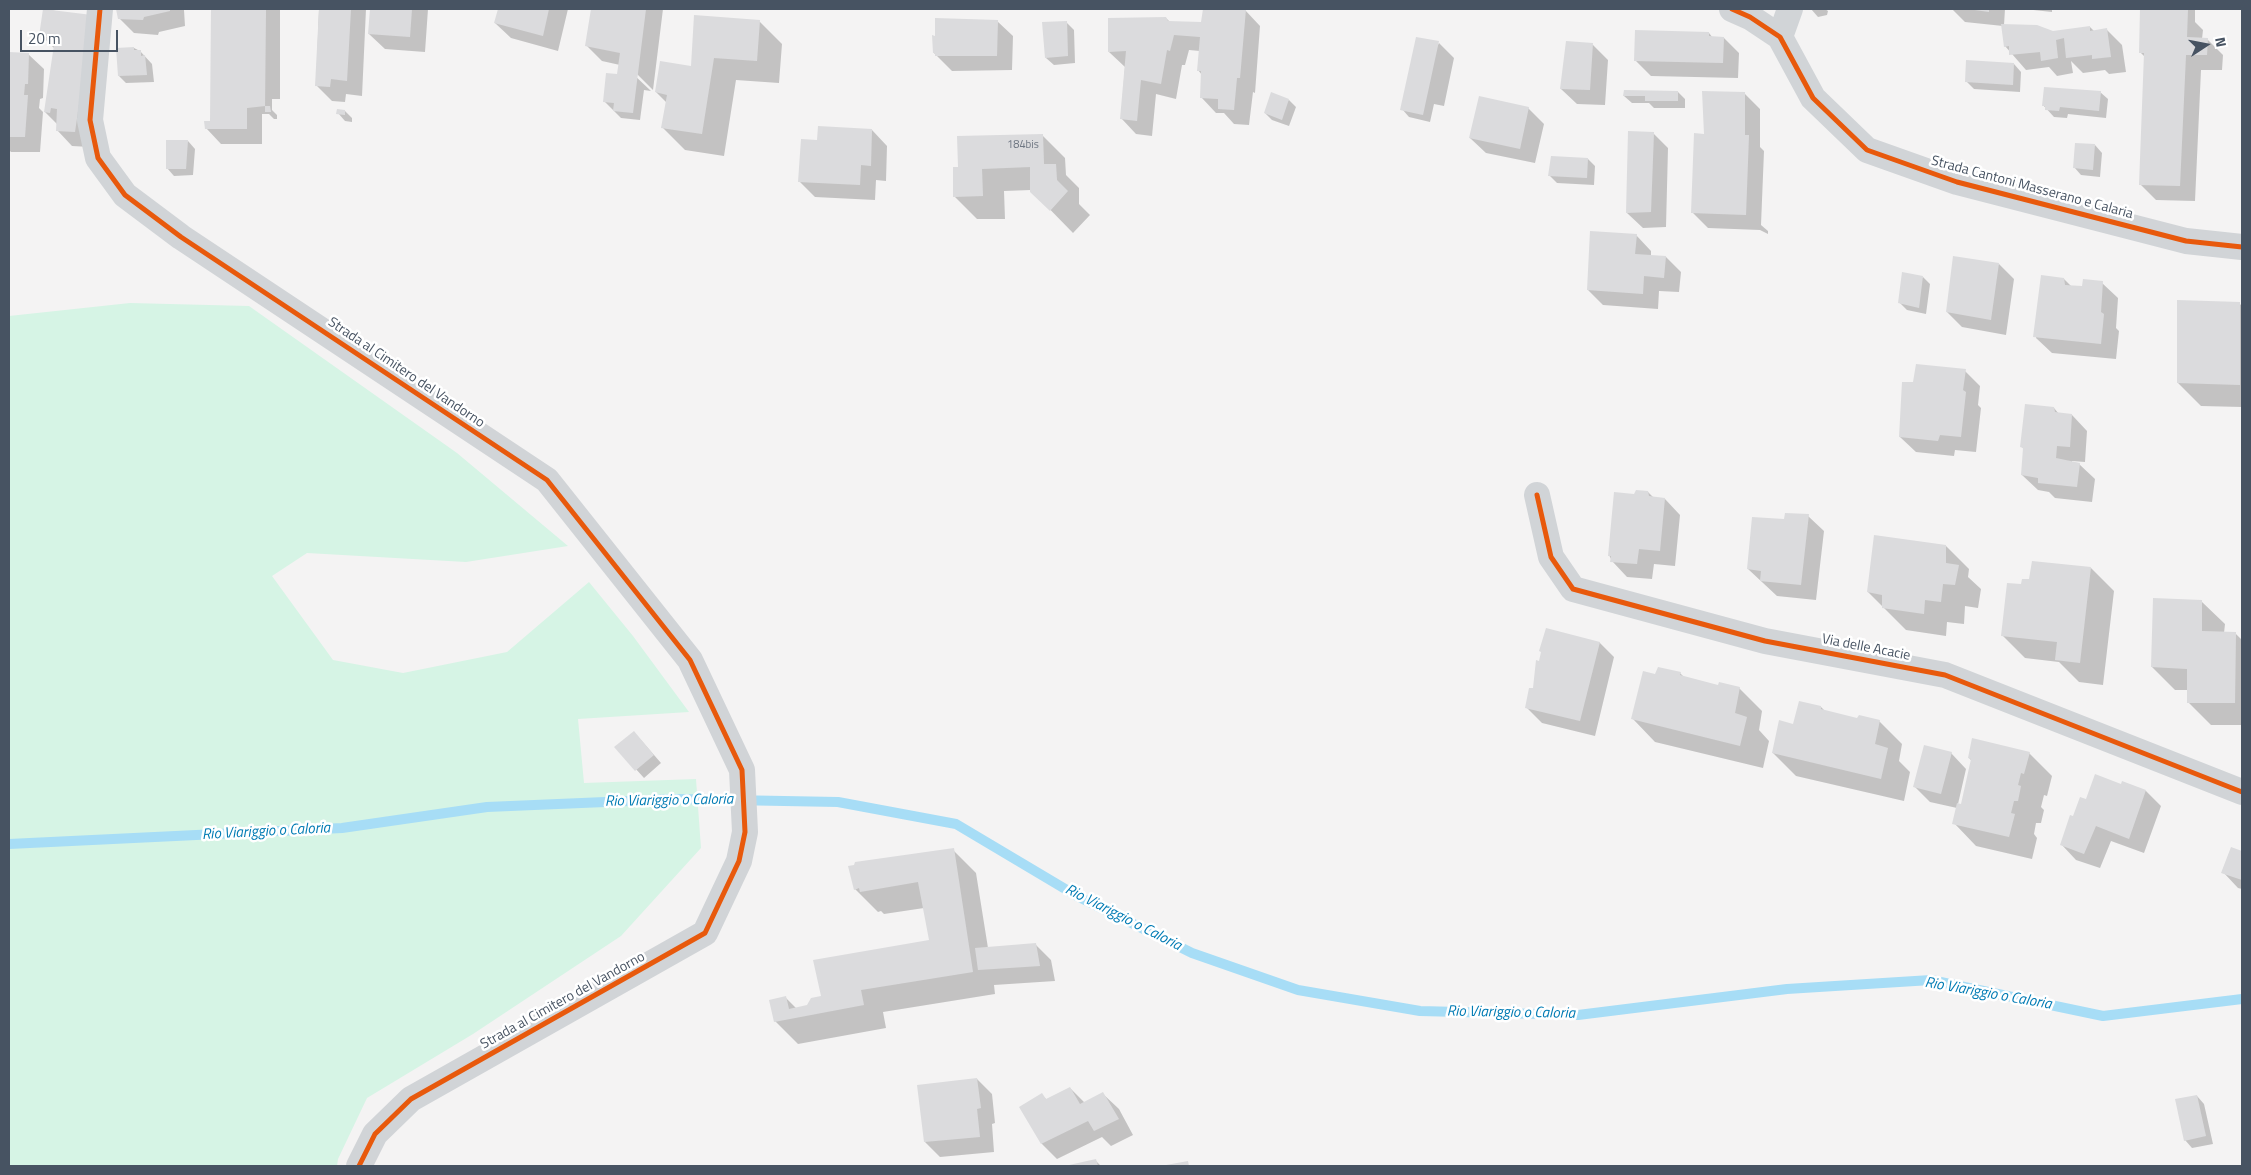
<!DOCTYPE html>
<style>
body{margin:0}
#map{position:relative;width:2251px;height:1175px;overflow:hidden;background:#f4f3f3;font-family:"Titillium Web",sans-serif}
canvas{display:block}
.frame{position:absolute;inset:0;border:10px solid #475362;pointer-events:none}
.north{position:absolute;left:2181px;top:20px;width:50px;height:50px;-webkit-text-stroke:4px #fff;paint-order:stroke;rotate:79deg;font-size:14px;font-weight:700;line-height:20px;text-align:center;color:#475362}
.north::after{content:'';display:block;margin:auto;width:18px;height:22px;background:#475362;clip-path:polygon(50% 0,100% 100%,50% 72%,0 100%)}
.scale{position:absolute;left:20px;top:30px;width:98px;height:22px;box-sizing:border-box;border:2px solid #475362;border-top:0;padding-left:6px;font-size:15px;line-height:18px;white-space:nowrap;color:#475362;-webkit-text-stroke:4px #fff;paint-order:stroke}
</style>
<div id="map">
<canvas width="2251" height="1175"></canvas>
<div class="frame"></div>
<div class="north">N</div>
<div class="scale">20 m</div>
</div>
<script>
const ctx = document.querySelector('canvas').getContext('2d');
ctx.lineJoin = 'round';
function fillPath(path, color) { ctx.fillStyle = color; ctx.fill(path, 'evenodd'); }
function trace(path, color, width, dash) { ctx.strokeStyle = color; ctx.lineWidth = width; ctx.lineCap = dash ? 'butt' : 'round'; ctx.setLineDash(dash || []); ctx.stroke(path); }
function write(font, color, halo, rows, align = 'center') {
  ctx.font = font + ' "Titillium Web",sans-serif'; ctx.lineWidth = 5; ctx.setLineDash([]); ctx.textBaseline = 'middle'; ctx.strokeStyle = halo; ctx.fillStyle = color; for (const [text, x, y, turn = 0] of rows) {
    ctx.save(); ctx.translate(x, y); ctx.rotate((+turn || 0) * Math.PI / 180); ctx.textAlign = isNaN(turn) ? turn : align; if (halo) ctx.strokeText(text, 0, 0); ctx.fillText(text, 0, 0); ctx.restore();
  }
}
const green = new Path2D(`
 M130,303l119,3 208,147 111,93 -102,16 -159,-9 -35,23 61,84 70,13 104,-21 82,-70 44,54 56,76 -111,7 6,64 112,-4 5,69 -80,88 -148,98 -106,64 -29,61 -1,7h-328v-850z`);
const shadow = new Path2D(`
 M45,9l16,3 29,135 -18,-1 -15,-16v-6l-12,-12 10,-63 -14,-14z
 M118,9h72l-6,1 1,16 -26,6 -1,3 -24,-2 -15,-15z
 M212,9h68v90h-8v11l5,5v4h-3l-5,-5h-7v30h-41l-15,-16 6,-5z
 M289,9h20v1z
 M319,9h47l-4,87 -16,-2 -1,8 -13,-1 -16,-16z
 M371,9h57l-3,43 -40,-3 -16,-15z
 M499,9h69l-10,42 -47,-13 -16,-15z
 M592,9h71l-10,81 -19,-19 -2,2 19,18 -7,-1 -4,30 -19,-2 -17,-17 16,-25v-11l-18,-4 -15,-15z
 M1204,9l41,1 15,16 -5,67 -2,-1 -4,33 -15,-1 -10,-11h-8l-15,-16 1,-22 -4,-5 2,-19 -11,-1 -4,15h-3l-6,34 -20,-5 -4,42 -16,-2 -15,-16 4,-51 -16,-15 57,-34 4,4 32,1z
 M1811,9h14l3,2 -1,4 -9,2z
 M1952,9h53l-1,16 49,7 37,-5 4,4 12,-2 16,16 4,27 -17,2 -4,-4 -22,3 -12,-12 2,12 -16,3 -8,-9 -23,3 -21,-24 -2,-20 -38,-4z
 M2024,9h28v3z
 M2141,9h54v13l8,8 -1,9h5l16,16 -1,15h-21l-6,131 -39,-1 -16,-16 5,-127 -5,-5z
 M759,21l23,23 -3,39 -43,-3 -12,76 -39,-6 -23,-23 5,-24 -11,-11z
 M997,21l16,15 -1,34 -60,1 -18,-18z
 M1066,22l8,8 1,33 -21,2 -8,-7z
 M1709,33l4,5h11l15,15 -1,25 -87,-2 -15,-15z
 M1439,43l15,15 -10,48 -10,-2 -4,18 -21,-5 -7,-8z
 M1567,43l26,2 15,15 -3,45 -28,-1 -16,-15z
 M134,48l6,3 12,13 2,18 -28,1 -7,-7z
 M9,54h19l16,15 -1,29 -3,1 -1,9 4,4 -3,40h-29l-2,-2z
 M2014,64l7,8 -1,20 -46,-3 -8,-8z
 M1678,92l7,7v9h-31l-5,-5h-17l-8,-7z
 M2100,92l8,7 -2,19 -38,-4 -1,4 -13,-1 -11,-12z
 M1745,94l15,15v38l4,4 -3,74 7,6v3l-8,-4 -52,-2 -16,-16 13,-77z
 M1289,100l7,7 -7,19 -17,-6 -7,-7z
 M1528,108l16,16 -9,39 -49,-10 -16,-15z
 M345,111l7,7v4l-7,-1 -7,-8z
 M872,130l15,16 -1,35 -10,-1 -1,20 -60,-3 -15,-15 18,-40z
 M1653,133l15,15 -2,79 -23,1 -16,-15z
 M1042,135l23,23 1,17 13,13v16l11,11 -17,18 -42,-43 -27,1 1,28h-28l-23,-23 5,-28z
 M188,141l7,8 -2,26 -19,1 -7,-8z
 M2095,145l7,8 -2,24 -19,-2 -7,-8z
 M1588,159l7,7 -1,19 -37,-2 -8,-8z
 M1636,235l15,16v5l15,1 15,15 -2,20 -20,-1 -1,18 -55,-4 -15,-15z
 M1999,264l15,15 -8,56 -44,-8 -15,-15z
 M2042,276l22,3 8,8 12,1 18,-5 16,15 -2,30 3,3 -3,28 -64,-6 -16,-15z
 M1923,277l7,7 -4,30 -19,-4 -7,-7z
 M2239,303l3,3v101l-41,-1 -23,-23z
 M1965,371l15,15 -2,19 3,3 -5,44 -21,-2 -1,6 -38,-4 -16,-15 14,-54z
 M2054,408l5,6 13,1 15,16 -2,31 -13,-1v2l7,1 16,15 -3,23 -37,-4 -6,-6 -11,-2 -16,-15 2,-25 -2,-3z
 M1648,492l5,5 12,2 15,16 -5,51 -21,-2 -2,15 -25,-2 -15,-16 -3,-6 26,-59z
 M1808,516l16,15 -8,69 -39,-4 -29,-27 37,-49z
 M1946,546l23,23 -1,8 13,12 -3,19 -13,-2 -1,18 -17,-2 -1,14 -40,-6 -38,-38z
 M2033,563l58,5 23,23 -11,94 -24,-3 -20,-20 -34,-4 -23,-23 20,-50 9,-5z
 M2202,602l23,22 -1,9h11l7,7v85h-31l-23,-23v-12h-13l-23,-23z
 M1599,642l15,15 -19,79 -53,-13 -16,-16 8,-18z
 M1680,673l5,5 34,8 20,2 23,23 -3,19 10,11 -6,27 -108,-26 -22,-23 23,-43z
 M1821,707l4,4 33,8 21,2 23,23 -3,17 11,11 -6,29 -108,-25 -23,-23 21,-28z
 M641,740l20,23 -17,15 -28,-31z
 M1951,753l15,16 -8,35 4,1 10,-44 -3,-3 60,-5 23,23 -5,20 -3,-1 -3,12 3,3 -3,13h-5l-2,11 3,4 -5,21 -56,-13 -22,-23 3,-15 -27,-6 -15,-15z
 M2122,786l24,5 15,15 -17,47 -33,-12 -11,27 -24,-8 -15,-16 13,-26 13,-17z
 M2232,848l10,4v37l-4,-1 -15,-16z
 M953,850l23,23 12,75 48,-3 15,15 4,21 -61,4 1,9 -112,18 3,16 -88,16 -23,-23 10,-24 12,12 11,-2 122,-66 -6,-33 -40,6 -3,-3 -3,1 -23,-23z
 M977,1079l15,15 3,29 -3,1 2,28 -54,5 -15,-15z
 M1070,1088l15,15 18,-9 16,15 14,26 -22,11 -9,-9 -45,22 -15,-15 -21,-37 21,-12 5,5z
 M2197,1096l7,8 9,40 -21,4 -7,-8z
 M1096,1161l5,5h-30z`);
const stream = new Path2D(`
 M9,844l333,-16 145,-21 189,-8 162,3 118,22 121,72 115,57 106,37 122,21 158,4 209,-26 144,-9 172,36 139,-17`);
const building = new Path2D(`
 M43,9l49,6 -17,117 -19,-1 1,-22 -6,-1 -1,5 -6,-1 11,-74 -16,-2z
 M116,9h54v2l-26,6 -1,3 -25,-1z
 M211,9h55l-1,97 -18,2v21h-42l-1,-8h6z
 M319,9h32l-4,72 -16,-2 -1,8 -15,-1z
 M370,9h42l-2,28 -42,-3z
 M498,9h51l-6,27 -49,-13z
 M591,9h55l-13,104 -20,-2 1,-8 -11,-1 3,-29 11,1 3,-21 -35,-7z
 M1203,9h43l-6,69h-3l-3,32 -16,-1v-10l-18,-1 1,-27h-4l3,-34 -26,-2 -4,16 -3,-1 -6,34 -20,-4 -4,41 -17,-2 6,-68 -18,1v-34l58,-1 2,4 33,1z
 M1975,9h14v3l-14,-2z
 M2140,9h48l-1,28 21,1 -1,17h-21l-6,131 -41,-1 5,-132h-5z
 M694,15l66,5 -3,41 -43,-3 -12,76 -41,-6 6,-33 -12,-3 5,-31 31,5z
 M935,18l63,2 -1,36h-62v-3h-2l-1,-18 3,1z
 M1067,21l1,35 -23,2 -3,-36z
 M2001,24l36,1 16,6 37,-5v5l17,-3 4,29 -19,2v-4l-26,3 -2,-20 -8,2 2,18 -17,3 -1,-9 -31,3v-9l-5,1z
 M1635,30l74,2v4l15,1 -1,26 -89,-2z
 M1416,37l23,4 -16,74 -23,-5z
 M1566,41l27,2 -3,47 -30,-1z
 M134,47v3h7v6l4,-1 2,20 -29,1 -2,-28z
 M9,52l20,1 -1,31h-3l-1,11h4l-3,42h-16z
 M1966,60l48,3 -1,22 -48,-3z
 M2044,87l57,4 -2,20 -39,-4 -1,4 -14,-1v-4h-3z
 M1624,90l54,1v10h-33v-5h-22z
 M1702,91l43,1v43h4l-3,80 -55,-2 3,-80 10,1z
 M1271,92l18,7 -7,21 -18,-7z
 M1479,96l50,11 -9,42 -51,-11z
 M265,106h5l1,6h-6z
 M337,109l8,1v5l-9,-1z
 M818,126l54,3 -1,37 -10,-1 -1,20 -62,-3 3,-43 16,1z
 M1628,131l26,1 -3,80 -25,1z
 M1043,134l1,30h12l1,16 11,11 -18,20 -20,-19v-25l-48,2 1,27 -30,1v-30h5l-1,-31z
 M166,140h22l-2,29h-20z
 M2075,143l20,1 -2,26 -20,-2z
 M1551,156l37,2 -1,20 -39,-2z
 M1590,231l47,3 -2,20 31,2 -2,22 -20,-2 -1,18 -56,-4z
 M1953,256l46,7 -8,57 -45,-8z
 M1902,272l21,4 -4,32 -21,-5z
 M2041,275l23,3 1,7 17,1 1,-7 20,2 -2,31 3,2 -3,30 -68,-7z
 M2177,300l63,2v83l-63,-2z
 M1916,364l50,5 -3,21 3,2 -5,45 -21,-2 -2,6 -39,-4 3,-55h11z
 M2025,404l29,3 1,5 17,2 -2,33 -13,-1 -1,12 24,5 -3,24 -39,-4v-5l-17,-3 2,-27 -3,-1z
 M1636,490l12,1 1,5 16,2 -5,53 -21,-2 -2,15 -27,-2 1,-6h-3l6,-64 20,2z
 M1785,513l24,1 -8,71 -41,-4 1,-10 -14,-2 5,-52 32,2z
 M1874,535l72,10v18l13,2 -4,20 -12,-1 -2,18 -16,-2 -1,14 -42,-6v-13l-15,-3z
 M2032,561l59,6 -11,96 -25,-3 2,-18 -56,-6 6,-53 14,1 1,-5h7z
 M2153,598l49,2v31l34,1 -1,71h-48v-34l-36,-2z
 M1546,628l54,14 -20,79 -55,-13 4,-20h4l3,-28 3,1 2,-9 -2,-1z
 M1658,667l23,5 -1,3 38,10 1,-3 21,5 -5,26 12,4 -7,29 -109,-27 12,-48 12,3z
 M1799,701l22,5v3l36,9 2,-3 21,5 -5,24 13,4 -7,31 -109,-26 7,-33 14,4z
 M634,731l20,24 -19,16 -21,-24z
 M1972,738l58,14 -6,22 -3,-1 -3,12 3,1 -3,15h-4l-3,12 4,1 -6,23 -57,-13 5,-21 4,1 10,-45 -3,-1z
 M1924,745l28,7 -11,42 -28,-7z
 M2095,774l26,10 1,-3 24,9 -17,49 -33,-13 -12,28 -24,-9 10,-30 3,1 7,-19 6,2z
 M2231,847l11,4v29l-21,-7z
 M954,848l19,124 -112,18 3,15 -90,17 -5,-22 17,-4 3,13 18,-4 4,-7 10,-2 -8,-36 116,-20 -11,-58 -58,10 -1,-4 -5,2 -6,-24 6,-1 1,-3z
 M1036,943l4,23 -62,4 -3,-22z
 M977,1078l4,30 -4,1 3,28 -56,5 -7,-57z
 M1070,1087l10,17 23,-12 16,27 -25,12 -6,-10 -47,23 -22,-37 23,-14 4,6z
 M2197,1095l9,41 -22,5 -9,-42z
 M1096,1159l2,7h-29v-1z
 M1188,1161l1,5h-23v-1z`);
const street = new Path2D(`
 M100,9l-10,111 8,38 27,37 56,42 366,243 143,180 52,110 3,62 -6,29 -34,72 -294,166 -36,35 -16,32
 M1732,9l18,8 30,20 33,61 54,52 90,32 229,59 56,6
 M1780,37l10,-28
 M1537,495l14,62 22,32 192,52 180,34 297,117`);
const cycleway = new Path2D(`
 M100,9l-10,111 8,38 27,37 56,42 366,243 143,180 52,110 3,62 -6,29 -34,72 -294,166 -36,35 -16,32
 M1732,9l18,8 30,20 33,61 54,52 90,32 229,59 56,6
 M1537,495l14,62 22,32 192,52 180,34 297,117`);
const numberNames = [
 ["184bis",1023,145]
];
const streetNames = [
 ["Strada Cantoni Masserano e Calaria",2032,188,15],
 ["Strada al Cimitero del Vandorno",406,373,34],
 ["Via delle Acacie",1866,648,11],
 ["Strada al Cimitero del Vandorno",563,1001,-29]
];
const waterNames = [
 ["Rio Viariggio o Caloria",669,801,-1],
 ["Rio Viariggio o Caloria",266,832,-3],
 ["Rio Viariggio o Caloria",1123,918,27],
 ["Rio Viariggio o Caloria",1988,994,10],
 ["Rio Viariggio o Caloria",1511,1013,1]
];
fillPath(green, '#d6f4e5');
fillPath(shadow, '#0003');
trace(stream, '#a7ddf6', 10);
fillPath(building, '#dbdbdd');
trace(street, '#d1d4d7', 26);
trace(cycleway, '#e8590c', 5);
write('11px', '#6e7682', null, numberNames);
write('14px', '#475362', '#fff', streetNames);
write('italic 15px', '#017bb4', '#fff', waterNames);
</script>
